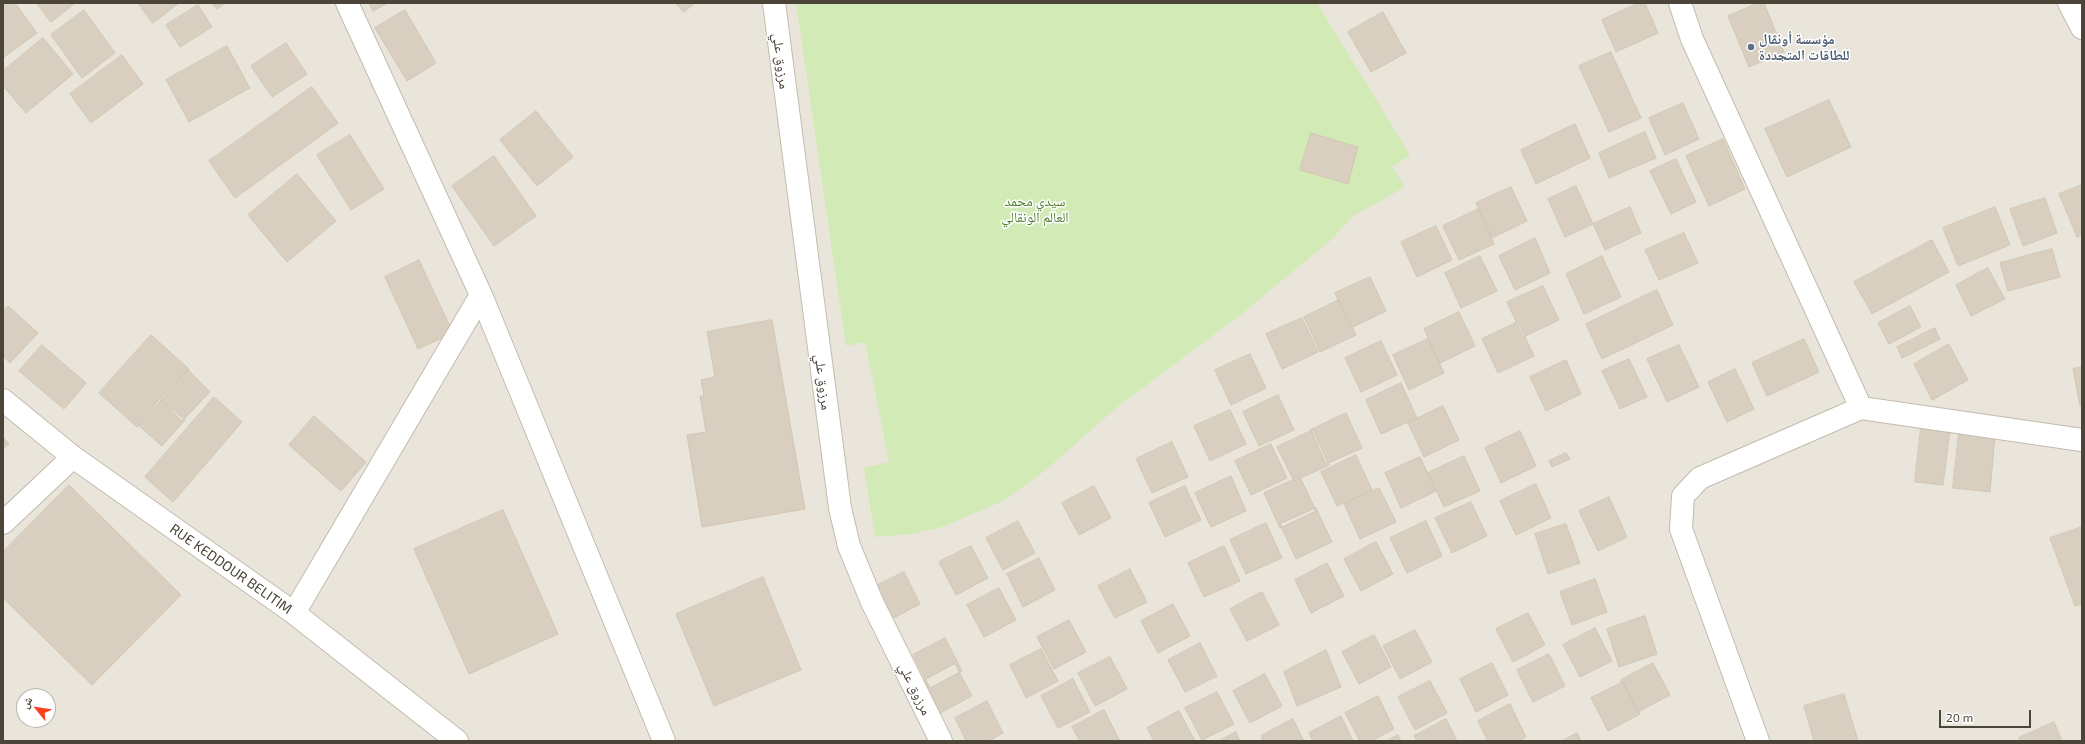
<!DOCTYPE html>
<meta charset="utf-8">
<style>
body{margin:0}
#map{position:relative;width:2085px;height:744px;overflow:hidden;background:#f6f3ec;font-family:"Exo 2","Noto Naskh Arabic",sans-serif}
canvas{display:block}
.frame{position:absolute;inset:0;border:4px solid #4b4439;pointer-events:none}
.north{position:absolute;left:16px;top:688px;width:40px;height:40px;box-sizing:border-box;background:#fff;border:1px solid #b7b4b0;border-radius:50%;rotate:300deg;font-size:11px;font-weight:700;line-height:16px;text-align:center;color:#4b4439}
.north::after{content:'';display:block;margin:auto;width:14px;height:18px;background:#fc3f1d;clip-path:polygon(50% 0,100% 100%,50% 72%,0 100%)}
.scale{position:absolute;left:1939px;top:710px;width:92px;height:18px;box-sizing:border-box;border:2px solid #4b4439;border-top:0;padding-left:5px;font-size:12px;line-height:14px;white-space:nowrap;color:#4b4439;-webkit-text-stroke:3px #fff;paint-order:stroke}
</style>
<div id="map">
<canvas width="2085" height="744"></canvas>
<div class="frame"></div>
<div class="north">ش</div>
<div class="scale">20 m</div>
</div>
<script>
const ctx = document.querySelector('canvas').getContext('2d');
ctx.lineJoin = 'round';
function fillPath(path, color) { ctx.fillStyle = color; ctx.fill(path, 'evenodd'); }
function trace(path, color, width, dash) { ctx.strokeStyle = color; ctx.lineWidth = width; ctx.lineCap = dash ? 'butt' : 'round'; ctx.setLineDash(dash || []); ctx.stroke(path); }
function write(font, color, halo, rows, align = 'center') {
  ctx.font = font + ' "Exo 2","Noto Naskh Arabic",sans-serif'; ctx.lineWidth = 3; ctx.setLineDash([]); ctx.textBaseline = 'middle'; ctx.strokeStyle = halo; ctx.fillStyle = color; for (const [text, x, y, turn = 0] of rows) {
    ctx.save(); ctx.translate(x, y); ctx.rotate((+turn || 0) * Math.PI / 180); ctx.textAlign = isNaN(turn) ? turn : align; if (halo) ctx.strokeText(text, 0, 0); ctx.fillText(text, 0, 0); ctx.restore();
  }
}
const residential = new Path2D(`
 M3,3h2079v738h-2079zM24,696h24v24h-24z`);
const green = new Path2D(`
 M796,3h521l93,152 -18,12 13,20 -52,29 -23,25 -91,75 -122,91 -71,63 -43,31 -58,25 -33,8 -37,3 -11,-69 25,-6 -24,-120 -19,4z`);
const building = new Path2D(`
 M9,3h6l22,30 -34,25v-51z
 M37,3h37v1l-23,18z
 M138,3h41l-26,20z
 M212,3h13l-8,6z
 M369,3h19l-15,8z
 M676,3h19l-11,9z
 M1639,3h6l13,30 -42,19 -14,-32z
 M1758,3h6l20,49 -35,15 -21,-51z
 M198,5l14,22 -32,20 -14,-22z
 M84,10l31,43 -33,25 -31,-43z
 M405,10l31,53 -29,18 -32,-53z
 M1383,12l23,41 -35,19 -23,-40z
 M43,38l30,36 -47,39 -23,-27v-15z
 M286,43l21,31 -35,23 -21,-31z
 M227,46l23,42 -61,34 -23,-42z
 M1611,52l30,66 -32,14 -30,-66z
 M122,55l21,29 -52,39 -21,-29z
 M312,87l26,36 -103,75 -26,-37z
 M1829,100l22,47 -64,30 -22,-48z
 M1683,103l16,36 -34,16 -16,-37z
 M536,111l37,46 -36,29 -37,-46z
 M1575,124l15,34 -54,26 -15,-34z
 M1645,132l11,26 -47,20 -10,-25z
 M1311,133l47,14 -10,37 -48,-14z
 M350,135l34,54 -33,21 -34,-55z
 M1723,139l22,50 -36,17 -23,-50z
 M494,156l42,60 -42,30 -42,-60z
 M1676,159l20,43 -25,12 -21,-43z
 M297,174l39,47 -49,41 -39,-47z
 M2082,185v50l-5,2 -18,-43z
 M1576,186l17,38 -28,13 -17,-38z
 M1511,187l16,34 -35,17 -16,-35z
 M2045,198l12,35 -34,13 -13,-37z
 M1630,207l11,26 -36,17 -12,-26z
 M1995,207l15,38 -52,21 -15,-38z
 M1478,209l16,35 -35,16 -16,-34z
 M1436,226l16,34 -35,17 -16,-35z
 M1684,233l14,30 -39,17 -14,-30z
 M1535,238l15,35 -35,17 -16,-34z
 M1932,240l17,32 -77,42 -18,-32z
 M2052,249l8,28 -52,14 -8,-28z
 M1480,256l17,35 -36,17 -16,-35z
 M1602,256l19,41 -37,17 -18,-40z
 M419,260l34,73 -35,16 -33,-72z
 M1988,268l17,31 -34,17 -15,-31z
 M1370,277l16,34 -35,17 -16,-35z
 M1543,286l16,34 -36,17 -16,-35z
 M1657,290l16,35 -71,34 -16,-35z
 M1339,300l17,35 -36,17 -16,-35z
 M8,306l30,27 -28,30 -7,-7v-45z
 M1910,306l11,21 -32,17 -11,-21z
 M1459,312l16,34 -35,17 -16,-34z
 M1302,318l16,34 -36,17 -16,-35z
 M772,320l33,189 -103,18 -15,-92 19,-3 -6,-36h4l-3,-16 14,-3 -8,-45z
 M1518,322l16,34 -36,17 -16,-34z
 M1935,328l5,11 -38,19 -5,-11z
 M151,335l38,34 -52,58 -38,-34z
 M1428,339l16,34 -35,17 -16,-35z
 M1804,339l15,33 -52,24 -15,-33z
 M1381,341l16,34 -36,17 -16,-34z
 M1949,344l19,36 -36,20 -18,-36z
 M42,345l44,38 -22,26 -45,-38z
 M1679,345l20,42 -32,15 -20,-43z
 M1250,354l16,34 -35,17 -16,-35z
 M1629,359l18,38 -27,12 -18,-38z
 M1566,360l15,34 -35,17 -16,-34z
 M2082,367v38l-2,1 -7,-37z
 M1735,369l19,40 -27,13 -19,-40z
 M188,370l22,22 -28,29 -22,-22z
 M1401,383l16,35 -36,16 -15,-34z
 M1278,395l16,35 -35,16 -16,-34z
 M214,397l28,25 -69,80 -28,-25z
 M160,399l25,21 -23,26 -24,-21z
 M1443,406l16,34 -35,17 -16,-34z
 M1230,410l16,34 -36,17 -16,-35z
 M1346,413l16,35 -36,16 -15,-34z
 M314,416l52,46 -25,29 -52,-46z
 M1921,428l29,2 -7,55 -28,-3z
 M1313,430l16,35 -35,16 -17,-34z
 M1520,431l16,35 -35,17 -16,-35z
 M1959,433l36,3 -5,56 -37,-4z
 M3,437l6,7 -6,5z
 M1172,442l16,35 -36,16 -16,-34z
 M1271,444l16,34 -36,17 -16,-34z
 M1566,453l4,6 -18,8 -3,-6z
 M1356,455l16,35 -35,16 -16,-34z
 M1464,456l16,35 -36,16 -16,-34z
 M1420,457l16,34 -35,17 -16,-35z
 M1231,476l15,35 -35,16 -16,-34z
 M1300,477l16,34 -36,17 -16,-35z
 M1536,484l15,34 -35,17 -16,-34z
 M69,485l112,110 -89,90 -89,-87v-46z
 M1094,486l17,32 -32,17 -17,-32z
 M1185,486l16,34 -36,17 -16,-34z
 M1379,488l17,34 -36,17 -16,-35z
 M1609,497l18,40 -29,14 -19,-40z
 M1471,502l16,34 -35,17 -17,-35z
 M1316,508l16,34 -36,17 -16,-35z
 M503,510l55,124 -89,40 -55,-125z
 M1018,521l17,32 -32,17 -17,-32z
 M1426,521l16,35 -35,17 -17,-35z
 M1266,523l16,35 -36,16 -16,-34z
 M1566,524l14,39 -32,11 -13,-40z
 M2082,527v77l-7,2 -25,-68z
 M1376,542l17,32 -32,17 -17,-32z
 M971,546l17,32 -32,17 -17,-33z
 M1224,546l16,35 -36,16 -16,-34z
 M1039,558l16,32 -32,17 -16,-33z
 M1327,563l17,33 -33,17 -16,-33z
 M1130,569l17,33 -32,16 -17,-32z
 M904,572l16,32 -32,17 -16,-33z
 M763,577l38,93 -87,36 -38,-92z
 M1595,579l12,33 -35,13 -12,-33z
 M999,588l17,32 -32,17 -17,-32z
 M1262,592l17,33 -32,16 -17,-32z
 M1173,604l17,32 -32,17 -17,-32z
 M1528,613l17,32 -32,17 -17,-33z
 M1645,616l12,38 -38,13 -12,-38z
 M1069,620l17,32 -32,17 -17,-32z
 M1595,628l17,33 -32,16 -17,-32z
 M1415,630l17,32 -32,17 -17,-33z
 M1374,635l17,32 -32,17 -17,-32z
 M945,638l17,33 -32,17 -17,-33z
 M1200,643l17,33 -32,16 -17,-32z
 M1041,649l17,32 -32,17 -16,-33z
 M1326,650l15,37 -44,19 -13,-34z
 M1549,654l16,32 -32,16 -16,-32z
 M1110,657l17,32 -32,17 -17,-33z
 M1492,663l16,32 -32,17 -16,-33z
 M1653,663l17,32 -32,17 -17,-32z
 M955,664l17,32 -32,17 -17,-32z
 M1265,674l17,32 -32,17 -17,-32z
 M1073,679l17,33 -32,16 -17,-32z
 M1430,681l17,32 -32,17 -17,-33z
 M1623,682l17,32 -32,17 -17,-33z
 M1217,692l17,32 -32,16 -17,-32z
 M1844,694l14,47h-44l-10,-35z
 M1378,696l16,33 -23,12h-11l-15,-28z
 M987,701l16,32 -14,8h-23l-11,-23z
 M1510,704l16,33 -8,4h-30l-10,-20z
 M1104,710l16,31h-40l-8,-14z
 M1179,711l16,30h-41l-7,-13z
 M1341,716l12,25h-40l-4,-8z
 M1293,719l11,22h-41l-2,-5z
 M1446,719l11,22h-40l-3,-5z
 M2054,722l8,19h-42l-1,-3z
 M1236,732l4,9h-21z
 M1577,733l4,8h-19z
 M1398,735l3,6h-14z`);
const minor = new Path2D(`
 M347,3l134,292 183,446
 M774,3l66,505 9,38 23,56 69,139
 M1680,3l12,36 169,369 221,32
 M2069,3l13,25
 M3,400l70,57 221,156 163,128
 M3,523l70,-66
 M294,613l187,-318
 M1758,741l-77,-212 2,-33 17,-18 161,-70`);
const markers = [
 [1751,47,4,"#5c6f8a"]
];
const serviceNames = [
 ["مؤسسة أونڨال",1759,39],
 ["للطاقات المتجددة",1759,55]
];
const streetNames = [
 ["مرزوق علي",781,61,83],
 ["مرزوق علي",823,382,83],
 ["RUE KEDDOUR BELITIM",231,569,35],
 ["مرزوق علي",915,689,64]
];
const parkNames = [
 ["سيدي محمد",1035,201],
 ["العالم الونقالي",1035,217]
];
fillPath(residential, '#eae5da');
fillPath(green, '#d2eab5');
fillPath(building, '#d8cfc1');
trace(building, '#d3c7b4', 1);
trace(minor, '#c2bbae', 24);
trace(minor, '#fff', 22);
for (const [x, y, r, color] of markers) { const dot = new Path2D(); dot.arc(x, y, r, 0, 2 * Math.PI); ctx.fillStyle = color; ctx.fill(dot); trace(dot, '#fff', 1.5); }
write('bold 14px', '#4e5e75', '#fff', serviceNames, 'left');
write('14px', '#4b4439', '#fff', streetNames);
write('14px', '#4a7f2a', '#fff', parkNames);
</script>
